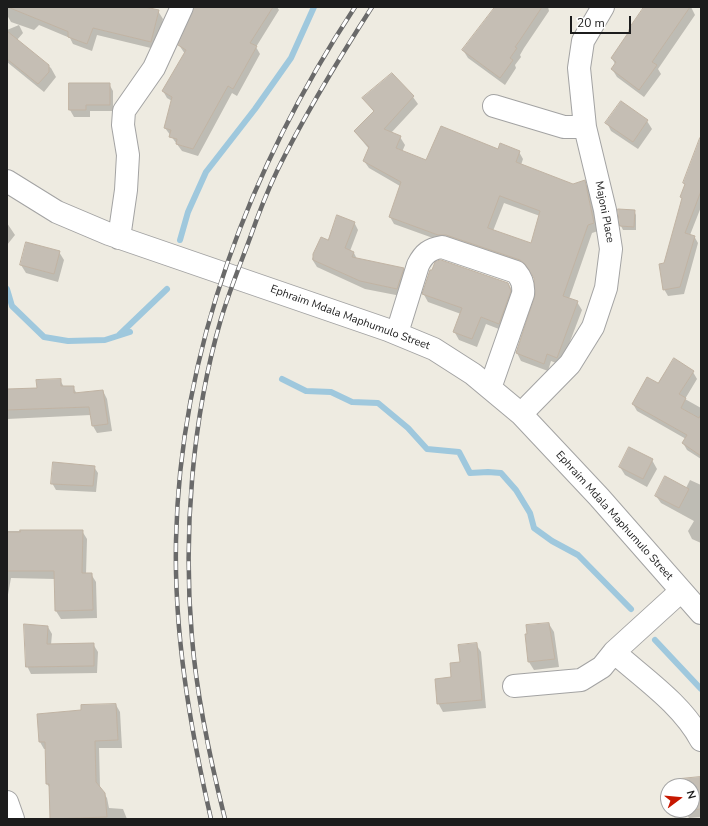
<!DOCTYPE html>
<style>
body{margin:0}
#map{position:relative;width:708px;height:826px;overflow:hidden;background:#eeebe1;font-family:"Nunito Sans",sans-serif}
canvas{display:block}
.frame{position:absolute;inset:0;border:8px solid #1c1c1c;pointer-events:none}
.north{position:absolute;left:660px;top:778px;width:40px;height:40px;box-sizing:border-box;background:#fff;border:1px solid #a4a4a4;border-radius:50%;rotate:74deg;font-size:11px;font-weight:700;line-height:16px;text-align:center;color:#1c1c1c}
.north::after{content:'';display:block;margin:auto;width:14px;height:18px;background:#c71700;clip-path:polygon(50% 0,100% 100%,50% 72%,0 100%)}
.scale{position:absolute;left:570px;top:16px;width:61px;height:18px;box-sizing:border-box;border:2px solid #1c1c1c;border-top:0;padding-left:5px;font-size:12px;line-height:14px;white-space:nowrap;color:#1c1c1c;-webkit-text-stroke:3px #fff;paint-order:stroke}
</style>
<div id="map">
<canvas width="708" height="826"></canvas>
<div class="frame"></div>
<div class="north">N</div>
<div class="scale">20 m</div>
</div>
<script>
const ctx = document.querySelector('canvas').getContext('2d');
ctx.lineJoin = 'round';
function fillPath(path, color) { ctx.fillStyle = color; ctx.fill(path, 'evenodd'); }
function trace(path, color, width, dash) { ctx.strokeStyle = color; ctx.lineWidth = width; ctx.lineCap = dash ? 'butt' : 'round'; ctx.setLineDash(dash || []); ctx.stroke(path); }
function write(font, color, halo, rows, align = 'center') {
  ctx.font = font + ' "Nunito Sans",sans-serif'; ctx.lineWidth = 3; ctx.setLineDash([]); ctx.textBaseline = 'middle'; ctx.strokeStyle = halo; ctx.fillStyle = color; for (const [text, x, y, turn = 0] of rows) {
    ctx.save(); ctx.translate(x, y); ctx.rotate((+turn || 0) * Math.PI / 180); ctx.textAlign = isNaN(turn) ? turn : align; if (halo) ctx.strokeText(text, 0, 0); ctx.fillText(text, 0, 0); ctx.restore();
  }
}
const shadow = new Path2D(`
 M7,7h134l17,4 5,8 -8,30 -58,-14 -5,16 -19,-7 -3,-6 -31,-13 -5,5 -23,-8 -4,-7z
 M213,7h64l2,3 -23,37 4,7 -23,42 -5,-3 -34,63 -16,-5 -17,-23 7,-27 -5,-3 -4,-7 22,-37 -6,-9z
 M505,7h43l1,4 -25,37 -4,7 1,2 -6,8 1,3 -11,17 -37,-27 -5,-8z
 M649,7h42l4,8 -37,54 3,5 -17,23 -27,-20 -5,-8 3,-5 -3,-6z
 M19,25l4,8 -6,7 34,28 5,9 -12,15 -37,-30v-32z
 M70,84h39l4,7v20h-23v6h-16l-4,-7z
 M413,97l5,7 -27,29 9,4 5,8 -3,7 25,9 71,-11 21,2 4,7 -2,6 52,20 12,-3 4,7 9,42 -6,2 -23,66 8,3 5,8 -21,55 -10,-4 -3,10 -27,-10 -4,-8 19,-58 -1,-16 -4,-7 -6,-4 -81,-26 -50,-18 -4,-7 10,-31 -31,-18 -5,-7 5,-12 -14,-17 19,-20 -10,-14zM504,203l36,13 -9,29 -38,-14z
 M647,121l5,8 -14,20 -27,-18 -4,-8z
 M701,144v63l-11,28 4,1 4,7 -14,51 -16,2 -4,-7 1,-25 18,-65 -2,-2 4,-12 -1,-3z
 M634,211l2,4v15h-13l-2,-4z
 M354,222l4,8 -8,21 4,2 3,6 46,9 5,8 -7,20 -36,-7 -48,-22 -5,-8 10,-21 6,4z
 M7,223l8,12 -8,10z
 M59,252l5,8 -6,22 -32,-9 -5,-8z
 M433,272l75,11 5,9 -9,39 -18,-7 -9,23 -18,-7 -5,-9 7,-17 -33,-12 -5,-9z
 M693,372l4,7 -12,20 16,9v51l-14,-9 -4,-7 3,-4 -49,-28 -4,-7 25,-20z
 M60,380l4,7h9l4,7 26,-3 4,8 5,32 -15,2 -4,-7 -2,-11 -84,4v-29l31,-2z
 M652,460l5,9 -10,18 -22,-12 -5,-8z
 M94,467l4,6 -2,19 -40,-2 -4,-7z
 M690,480l11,5v58l-9,-4 -4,-8 6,-10 -33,-18 -5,-7 30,-8z
 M7,531h75l5,8 -1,35h5l5,8 1,36 -36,1 -5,-8 -1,-32 -44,-1 -4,22z
 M549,624l5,8 5,35 -25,3 -5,-8z
 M48,627l4,7 -1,11 42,-1 5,8 -1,21 -66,1 -4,-8z
 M476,644l5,8 5,56 -43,4 -5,-9 14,-25z
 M116,705l4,7 2,36h-23l1,39 7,11 2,10 14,1 4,10h-76l-1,-31 -3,-4 -1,-35h-2l-4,-7 42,-31z
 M700,778l1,39 -12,1 -5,-8h8v-24h-10z`);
const stream = new Path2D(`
 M180,240l8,-28 18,-40 49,-63 36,-51 23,-51
 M7,289l5,17 32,31 24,4 37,-1 25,-8
 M119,335l48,-46
 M282,379l24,12 25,1 21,10 26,1 30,25 19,21 32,3 11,21 18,-1 13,1 15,17 14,23 4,15 18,13 26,14 53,54
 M655,640l46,49`);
const building = new Path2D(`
 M8,7h137l14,3 -8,32 -58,-14 -6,16 -19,-7v-5z
 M194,7h79l-23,36 7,3 -24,43 -5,-3 -35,63 -17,-5 1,-5 -8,-2 2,-7 -7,-2 8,-31 -10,-6 24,-41 -8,-5z
 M495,7h47l-22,33 -5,7 2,1 -7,10 3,2 -13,18 -38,-28z
 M644,7h46l-38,55 5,3 -18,25 -28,-21 5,-7 -5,-4 17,-25 2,-6z
 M7,31l42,34v7l-11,12 -31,-25z
 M392,73l22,23 -30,33 17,7 -5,12 30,12 15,-34 57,23 2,-6 20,8 -4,11 57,22 12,-4 9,43 -6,2 -25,71 15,5 -21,57 -10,-4 -3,10 -28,-11 19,-58 -1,-17 -9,-14 -5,-4 -74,-25h-8l-49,-18 12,-35 -38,-21 6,-14 -15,-16 20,-20 -12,-13zM500,196l40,15 -9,32 -43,-15z
 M69,83h41v22h-24v5h-17z
 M621,101l27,19 -15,22 -28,-19z
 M700,138l1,1v52l-16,42 10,3 -15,51 -17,3 -4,-26 5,-1 18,-65 -2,-1 5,-13 -2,-1z
 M618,209l17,1 -1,17 -14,-1z
 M337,215l18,7 -10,26 9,4 -2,5 52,11 -7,21 -37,-8 -47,-21v-6l8,-17 7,3z
 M26,242l34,9 -6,23 -34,-9z
 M441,260l67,23 3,8 -12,33 -18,-7 -9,22 -19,-7 9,-24 -40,-14 8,-24h2l3,-8z
 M674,358l20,13 -15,23 7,4 -5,10 18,10 2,-4v42l-19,-13 5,-8 -55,-31 15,-27 11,6z
 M61,379v7h13v7l29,-3 5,34 -16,2 -3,-19 -82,3v-21l30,-1 -1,-8z
 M629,447l24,12 -10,20 -24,-12z
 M53,462l42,4 -2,20 -42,-2z
 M665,476l24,13 -10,19 -24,-12z
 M20,530h63l-1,43h10l1,37 -38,1 -1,-40h-47v-39h13z
 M549,623l6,36 -27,3 -3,-28h2l-1,-9z
 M24,624l24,2 -1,18 47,-1v23l-68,1z
 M477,643l5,57 -45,4 -2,-25 16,-2 -1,-14 10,-1 -2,-17z
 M116,704l2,36 -23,1 1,41 9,11 2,24 -57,2 -1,-35h-3l-1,-42h-6l-2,-28 44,-4v-5z
 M700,777l1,32 -9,1v-24h-11l-1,-7z`);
const minor = new Path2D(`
 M494,106l70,21h21
 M7,181l50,31 52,22 279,96 46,19 39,25 48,40 78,83 102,116
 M119,238l7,-48 2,-35 -5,-30 1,-14 30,-43 28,-61
 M397,333l21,-68c6,-12 12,-16 24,-18l74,25c6,7 8,13 7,22l-33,94
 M521,414l49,-50 23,-37 13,-39 5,-39 -6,-39 -20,-83 -6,-59 4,-27 20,-34
 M681,591l-67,61c29,26 68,52 87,88
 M514,686l67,-6 21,-13 12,-15
 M7,802l6,17`);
const rail = new Path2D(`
 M211,819c-21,-92 -37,-185 -35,-279 4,-191 75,-375 179,-533
 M225,819c-15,-60 -28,-120 -33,-181 -9,-103 0,-220 29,-319 8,-27 19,-54 29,-81 8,-23 17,-46 27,-67 28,-57 61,-111 95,-164`);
const streetNames = [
 ["Majoni Place",604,212,79],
 ["Ephraim Mdala Maphumulo Street",350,318,20],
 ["Ephraim Mdala Maphumulo Street",614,516,48]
];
fillPath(shadow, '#0003');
trace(stream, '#9fc8dd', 6);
fillPath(building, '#c5beb4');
trace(building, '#c0b3a3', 1);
trace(minor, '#a3a3a3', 24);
trace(minor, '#fff', 22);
trace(rail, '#6a6a6a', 4.5);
trace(rail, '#fff', 3, [9]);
write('11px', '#1c1c1c', '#fff', streetNames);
</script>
